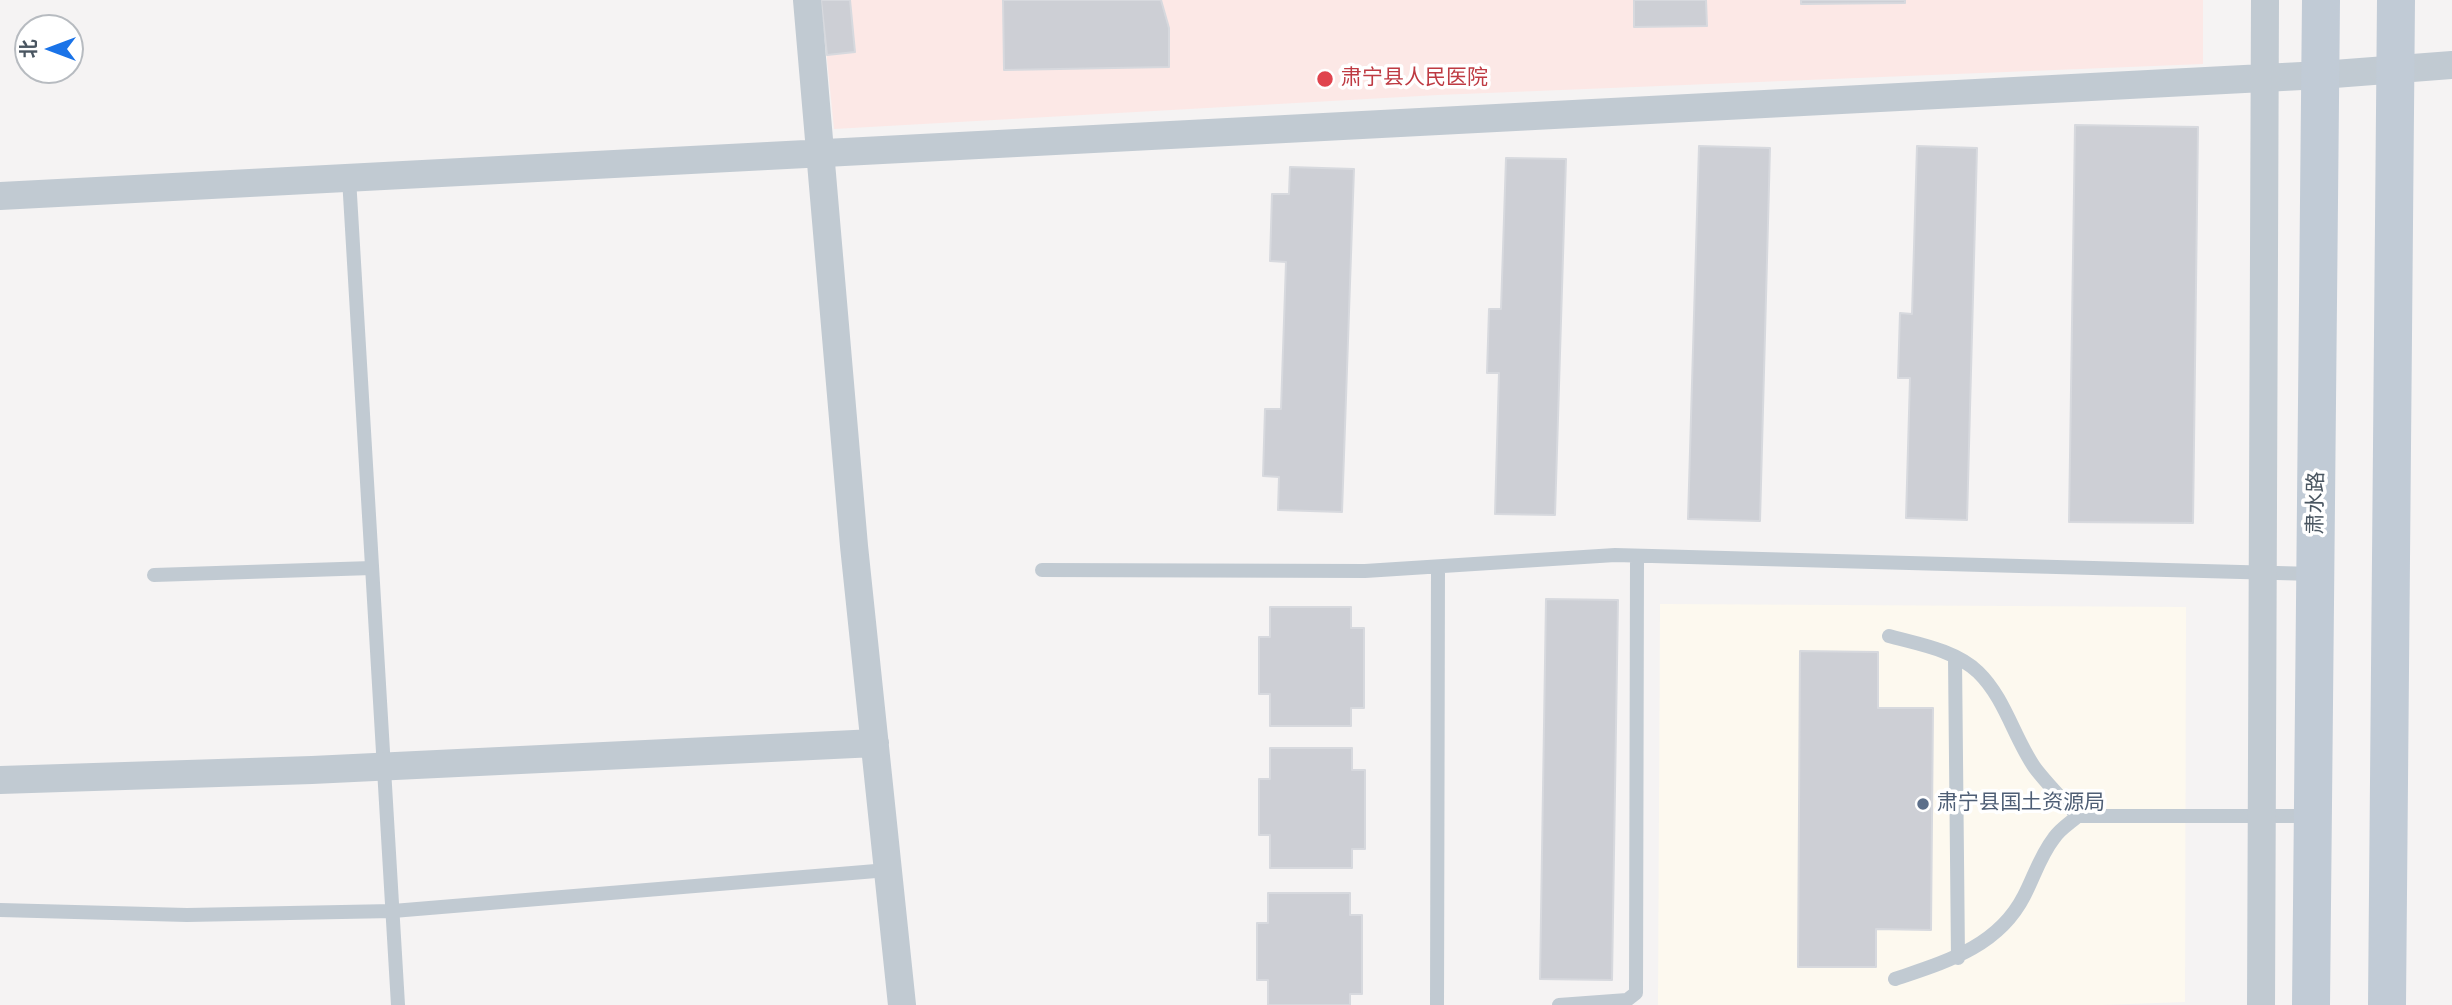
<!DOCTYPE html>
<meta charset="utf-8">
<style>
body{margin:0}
#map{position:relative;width:2452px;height:1005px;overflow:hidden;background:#f5f3f3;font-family:"Sofia Sans Condensed","Noto Sans SC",sans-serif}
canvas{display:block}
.north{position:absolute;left:14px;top:14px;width:70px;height:70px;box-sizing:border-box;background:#fff;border:2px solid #b7bbc0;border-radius:50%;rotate:270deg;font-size:19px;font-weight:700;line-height:28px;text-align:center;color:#4a5661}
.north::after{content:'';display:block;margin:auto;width:24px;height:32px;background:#1a73e8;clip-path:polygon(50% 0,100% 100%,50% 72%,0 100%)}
</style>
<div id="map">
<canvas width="2452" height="1005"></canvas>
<div class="north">北</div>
</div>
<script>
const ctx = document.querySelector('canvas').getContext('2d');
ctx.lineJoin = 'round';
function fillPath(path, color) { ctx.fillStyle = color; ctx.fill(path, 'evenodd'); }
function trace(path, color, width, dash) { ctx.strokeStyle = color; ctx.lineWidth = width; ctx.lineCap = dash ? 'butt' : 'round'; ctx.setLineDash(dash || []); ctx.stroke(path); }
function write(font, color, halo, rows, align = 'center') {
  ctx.font = font + ' "Sofia Sans Condensed","Noto Sans SC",sans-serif'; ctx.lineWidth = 7; ctx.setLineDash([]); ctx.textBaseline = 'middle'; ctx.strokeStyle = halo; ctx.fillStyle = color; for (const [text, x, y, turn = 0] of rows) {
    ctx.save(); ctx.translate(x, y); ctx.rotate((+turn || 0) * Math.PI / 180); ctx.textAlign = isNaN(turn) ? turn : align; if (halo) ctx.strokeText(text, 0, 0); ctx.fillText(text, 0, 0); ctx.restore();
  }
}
const commercial = new Path2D(`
 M1660,604l526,3 -1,395 -84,3h-443z`);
const medical = new Path2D(`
 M821,0h1382v64l-765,31 -604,34z`);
const building = new Path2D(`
 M821,0h29l5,52 -28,3z
 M1003,0h158l8,28v39l-165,3z
 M1634,0h72l1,26 -73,1z
 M1801,0h104v3l-104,1z
 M2075,125l123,2 -5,396 -124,-1z
 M1699,146l71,2 -10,373 -72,-2z
 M1917,146l60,2 -10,372 -61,-2 4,-140h-12l2,-65 12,1z
 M1506,158l60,1 -11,356 -60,-1 4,-141h-12l2,-64h12z
 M1290,167l64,2 -12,343 -64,-2 1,-33 -16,-1 2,-67h16l5,-147 -16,-1 2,-67h17z
 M1546,599l72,1 -6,380 -72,-1z
 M1270,607h81v21h13v80h-13v18h-81v-32h-11v-57h11z
 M1800,651l78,1v56h55l-2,222 -55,-1v38h-78z
 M1270,748h82v22h13v79h-13v19h-82v-33h-11v-56h11z
 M1268,893h82v22h12v79h-12v11h-82v-25h-11v-57h11z`);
const lane = new Path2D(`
 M349,178l49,827
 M1042,570l323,1 250,-16 699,19
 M154,575l218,-7
 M1889,636c29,8 66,14 89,36 27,26 36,66 57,96 13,17 29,33 43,48
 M1955,658l3,300
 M0,910l187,5 206,-4 495,-41
 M1895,979c50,-17 103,-32 129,-83 10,-19 16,-40 30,-58 6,-9 16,-15 24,-22h232
 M1437,1005l1,-438
 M1559,1005l68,-5 9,-7 1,-437`);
const street = new Path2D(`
 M807,0l47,546 48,459
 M0,196l2321,-121 131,-10
 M0,780l312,-10 563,-27
 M2261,1005l4,-1005`);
const secondary = new Path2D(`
 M2311,1005l10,-1005
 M2387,1005l9,-1005`);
const markers = [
 [1325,79,9,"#e0444e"],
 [1923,804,7,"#5c6f8a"]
];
const healthNames = [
 ["肃宁县人民医院",1341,79]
];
const streetNames = [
 ["肃水路",2317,503,-89]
];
const serviceNames = [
 ["肃宁县国土资源局",1937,804]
];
fillPath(commercial, '#fdf9ef');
fillPath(medical, '#fce8e6');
fillPath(building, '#cdcfd5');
trace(building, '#d7d9de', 2);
trace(lane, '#c1cad2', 14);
trace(street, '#c1cad2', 28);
trace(secondary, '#c1cbd6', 38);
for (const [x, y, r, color] of markers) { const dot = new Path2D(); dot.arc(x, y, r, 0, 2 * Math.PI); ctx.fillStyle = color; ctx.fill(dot); trace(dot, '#fff', 2.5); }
write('21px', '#be3a42', '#fff', healthNames, 'left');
write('21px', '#4a5661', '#fff', streetNames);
write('21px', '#4e5e75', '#fff', serviceNames, 'left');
</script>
